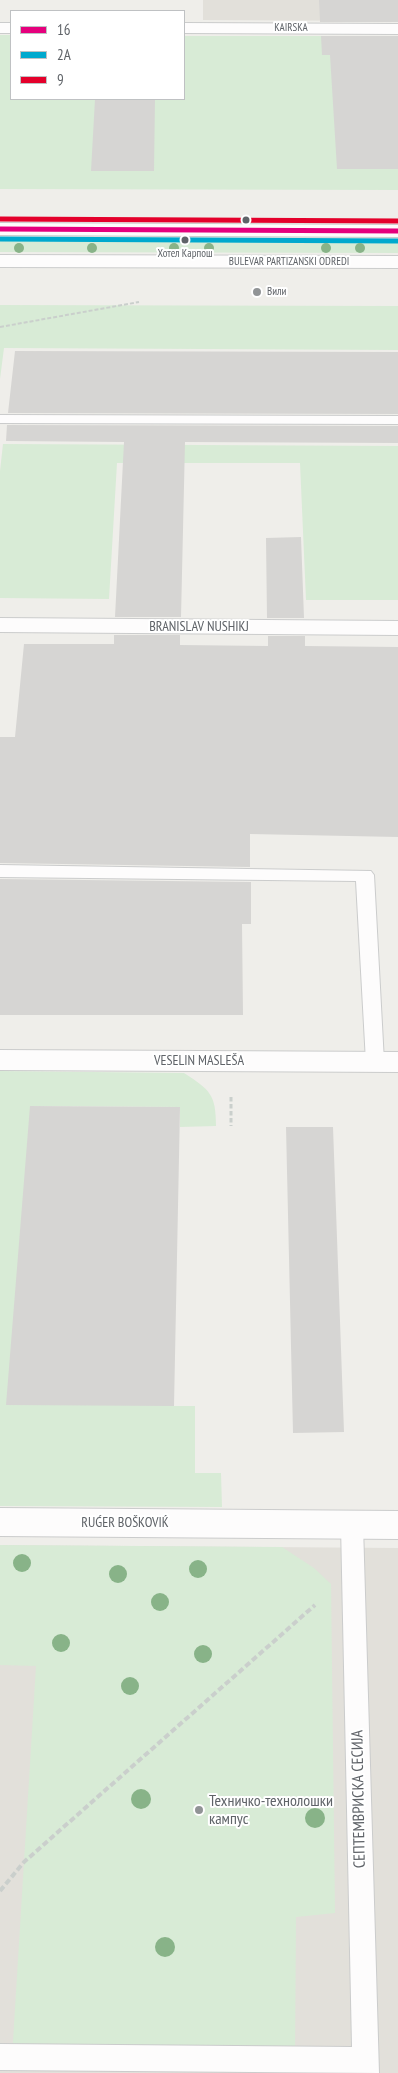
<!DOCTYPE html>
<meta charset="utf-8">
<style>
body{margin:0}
#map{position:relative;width:398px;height:2073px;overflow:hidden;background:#efeeea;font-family:"PT Sans Narrow",sans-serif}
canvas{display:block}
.legend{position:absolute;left:10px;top:10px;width:175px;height:90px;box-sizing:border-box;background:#fff;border:1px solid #bfc1c3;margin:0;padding:6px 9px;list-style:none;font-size:15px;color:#5f6368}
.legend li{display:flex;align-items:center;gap:10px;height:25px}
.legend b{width:25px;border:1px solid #bfc1c3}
</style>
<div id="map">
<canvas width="398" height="2073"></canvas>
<ul class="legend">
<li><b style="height:6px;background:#e5007d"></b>16</li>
<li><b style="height:6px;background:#00a9ce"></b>2A</li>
<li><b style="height:6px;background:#e4002b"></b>9</li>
</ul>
</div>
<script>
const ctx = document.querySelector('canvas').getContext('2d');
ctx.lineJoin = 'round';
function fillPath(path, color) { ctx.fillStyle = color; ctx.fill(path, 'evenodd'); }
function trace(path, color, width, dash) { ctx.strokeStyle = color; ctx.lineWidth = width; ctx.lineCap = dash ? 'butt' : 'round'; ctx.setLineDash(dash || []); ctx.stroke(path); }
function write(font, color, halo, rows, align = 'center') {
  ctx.font = font + ' "PT Sans Narrow",sans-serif'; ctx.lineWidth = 4; ctx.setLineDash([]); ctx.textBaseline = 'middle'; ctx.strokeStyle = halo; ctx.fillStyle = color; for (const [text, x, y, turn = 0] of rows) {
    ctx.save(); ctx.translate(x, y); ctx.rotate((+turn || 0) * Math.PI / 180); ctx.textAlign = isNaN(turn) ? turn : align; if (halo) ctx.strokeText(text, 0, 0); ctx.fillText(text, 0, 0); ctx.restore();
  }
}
const education = new Path2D(`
 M203,0h195v21l-195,-1z
 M0,1545l398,3v525h-398z`);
const green = new Path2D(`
 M0,35h11v64h173v-63h214v154l-398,-1z
 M0,241l398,1v11l-398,-1z
 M0,305l398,1v44l-394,-2 -4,31z
 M3,444l395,2v154h-92l-6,-137h-183l-8,136 -109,-1v-127z
 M0,1071l184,2c26,17 32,21 32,53l-36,1v-20l-150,-1 144,300h21v67h26l1,34 -222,-1z
 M0,1545l282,2 32,21 17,16 4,329 -39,4 -1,143 -283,-3 24,-391 -36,-1z`);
const building = new Path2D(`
 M319,0h79v22h-78z
 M321,36h77v133h-61l-7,-114h-8z
 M95,99h60l-1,72h-63z
 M15,351l383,1v62l-390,-1z
 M7,425l391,1v17l-213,-1 -4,175h-66l9,-175 -118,-1z
 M301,537l3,81h-37l-1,-80z
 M114,635h66v10l88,1v-10h37v10l93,1v190l-148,-3v33l-250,-4v-126h15l9,-93h90z
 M0,879l251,3v42h-9l1,91h-243z
 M30,1106l150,1 -6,299 -168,-1z
 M286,1127h47l11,305 -51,1z`);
const pathFar2 = new Path2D(`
 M0,327l139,-25`);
const pathFar1 = new Path2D(`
 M231,1097v29`);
const path = new Path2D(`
 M0,1891l24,-29 291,-257`);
const service = new Path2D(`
 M0,415l398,1v8l-398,-1z
 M0,865l371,6 3,4 10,187 -2,5 -7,2 -7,-2 -2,-5 -10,-181 -356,-4z
 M352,1516l8,2 3,7 16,548 -379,-3v-26l352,3 -11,-522 3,-7z`);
const minor = new Path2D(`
 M0,23h11v10h-11z
 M184,23l214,1v10l-214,-1z
 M0,618l398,3v14l-398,-3z
 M0,1050l398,2v20l-398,-2z
 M0,1508l398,3v28l-398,-3z`);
const tertiary = new Path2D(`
 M0,223l398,2v12l-398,-2z
 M0,255l398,1v12l-398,-1z`);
const bus1 = new Path2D(`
 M0,229l398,2`);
const bus2 = new Path2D(`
 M0,239l398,2`);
const bus3 = new Path2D(`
 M0,219l398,2`);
const trees = [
 [19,248,5],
 [92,248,5],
 [174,248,5],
 [209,248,5],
 [326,248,5],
 [360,248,5],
 [22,1563,9],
 [198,1569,9],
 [118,1574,9],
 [160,1602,9],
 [61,1643,9],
 [203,1654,9],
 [130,1686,9],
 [141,1799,10],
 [315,1818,10],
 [165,1947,10]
];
const markers = [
 [246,220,4.5,"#5f6368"],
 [185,240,4.5,"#5f6368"],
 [257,292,5,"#919496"],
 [199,1810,5,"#919496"]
];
const farStreetnames = [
 ["KAIRSKA",291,28],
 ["BULEVAR PARTIZANSKI ODREDI",289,262]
];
const farBusnames = [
 ["Хотел Карпош",185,254]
];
const farPoinames = [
 ["Вили",267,292]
];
const streetNames = [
 ["BRANISLAV NUSHIKJ",199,627],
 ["VESELIN MASLEŠA",199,1061],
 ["RUǴER BOŠKOVIḰ",125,1523]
];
const nearStreetnames = [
 ["СЕПТЕМВРИСКА СЕСИЈА",359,1799,-91]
];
const nearPoinames = [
 ["Техничко-технолошки",209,1801],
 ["кампус",209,1819]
];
fillPath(education, '#e2e0da');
fillPath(green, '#d8ebd6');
fillPath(building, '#d6d5d3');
trace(service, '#cbcccc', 2);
trace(minor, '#cbcccc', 2);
trace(tertiary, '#cbcccc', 2);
trace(pathFar2, '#cacfcc', 2, [4, 2]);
trace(pathFar1, '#cacfcc', 3, [4.5, 2.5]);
trace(path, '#cacfcc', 4, [6, 3]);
fillPath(service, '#fdfcfc');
fillPath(minor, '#fdfcfc');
fillPath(tertiary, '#fdfcfc');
trace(bus1, '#e5007d', 5);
trace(bus2, '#00a9ce', 5);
trace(bus3, '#e4002b', 5);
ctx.fillStyle = '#88b388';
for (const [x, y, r] of trees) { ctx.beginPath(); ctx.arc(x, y, r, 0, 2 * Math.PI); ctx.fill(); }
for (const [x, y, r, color] of markers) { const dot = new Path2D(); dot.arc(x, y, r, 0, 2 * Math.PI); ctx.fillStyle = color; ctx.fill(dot); trace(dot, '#fff', 2); }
write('11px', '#5f6368', '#fff', farStreetnames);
write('11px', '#5f6368', '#fff', farBusnames);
write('11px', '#5f6368', '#fff', farPoinames, 'left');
write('14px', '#5f6368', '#fff', streetNames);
write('16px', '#5f6368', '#fff', nearStreetnames);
write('16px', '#5f6368', '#fff', nearPoinames, 'left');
</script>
